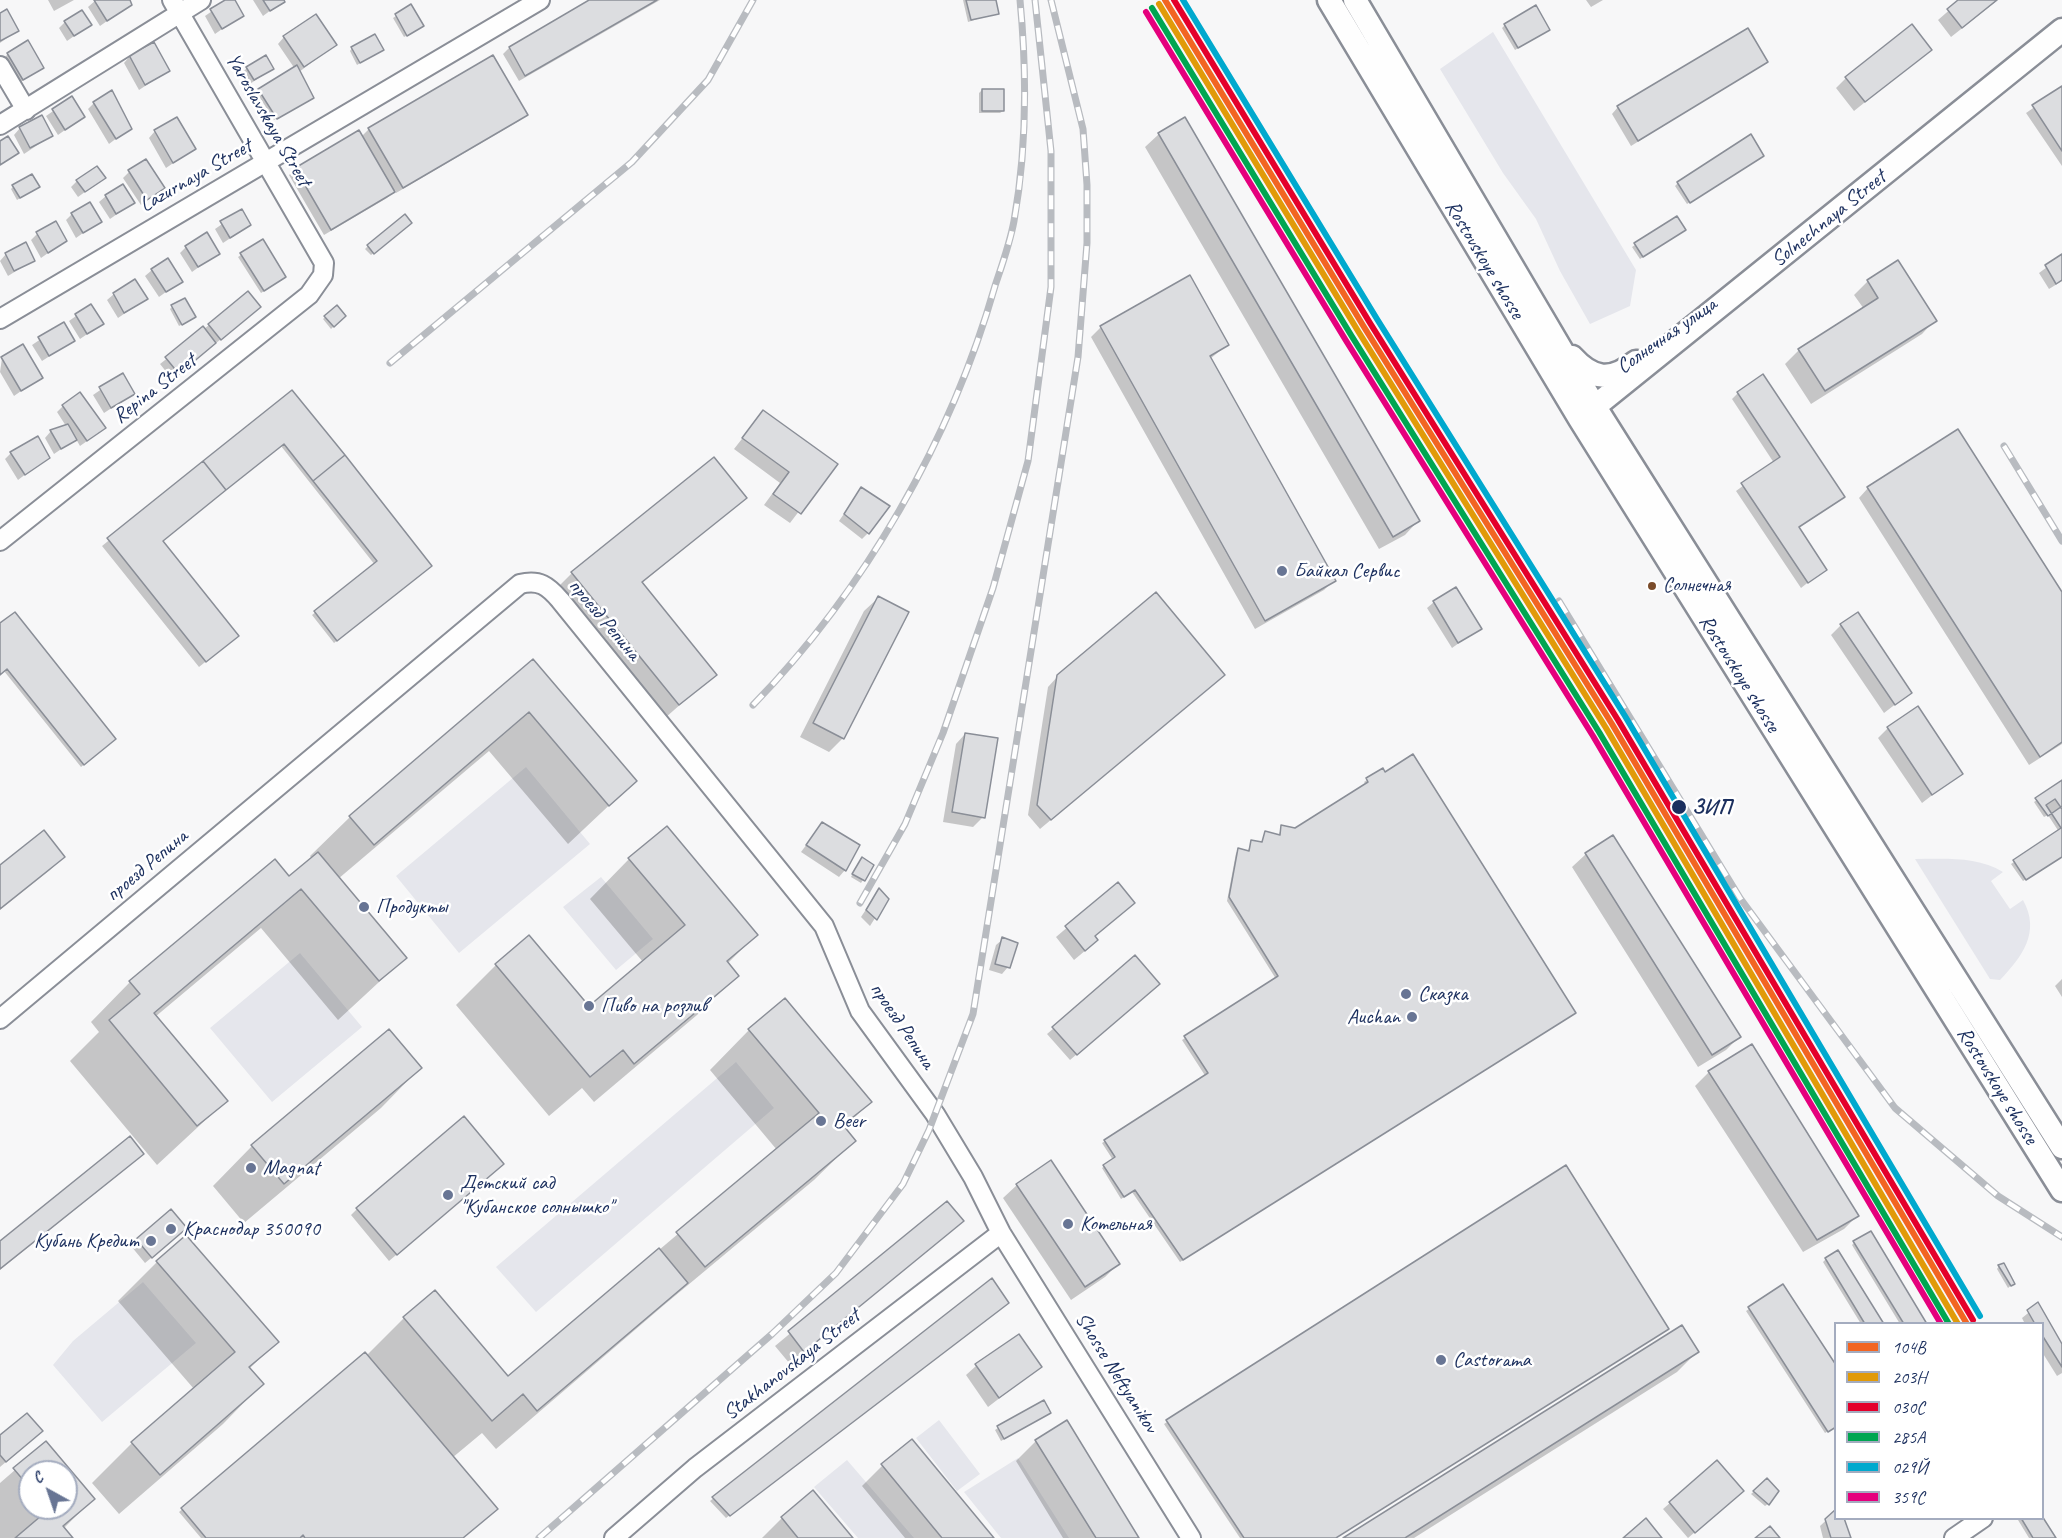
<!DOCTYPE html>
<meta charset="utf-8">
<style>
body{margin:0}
#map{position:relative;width:2062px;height:1538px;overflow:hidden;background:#f7f7f8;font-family:Caveat,sans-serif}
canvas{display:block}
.legend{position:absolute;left:1834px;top:1322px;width:210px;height:198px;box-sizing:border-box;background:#fff;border:2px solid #a4acbf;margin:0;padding:8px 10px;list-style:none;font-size:18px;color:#1b2f5e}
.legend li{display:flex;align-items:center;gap:12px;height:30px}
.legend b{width:30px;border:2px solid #a4acbf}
.north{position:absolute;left:18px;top:1460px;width:60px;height:60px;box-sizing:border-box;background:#fff;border:2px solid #a4acbf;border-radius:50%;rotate:320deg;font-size:16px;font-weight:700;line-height:24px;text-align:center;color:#1b2f5e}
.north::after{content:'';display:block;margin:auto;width:21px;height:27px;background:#687594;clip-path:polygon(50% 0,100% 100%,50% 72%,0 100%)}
</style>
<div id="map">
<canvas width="2062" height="1538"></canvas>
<ul class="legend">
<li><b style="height:8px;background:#f26522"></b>104В</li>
<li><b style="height:8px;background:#e19a09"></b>203Н</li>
<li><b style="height:8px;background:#e4002b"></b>030C</li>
<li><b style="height:8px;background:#00a651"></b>285А</li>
<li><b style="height:8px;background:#00a9ce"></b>029Й</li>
<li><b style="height:8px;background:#e5007d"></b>359С</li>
</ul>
<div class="north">С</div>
</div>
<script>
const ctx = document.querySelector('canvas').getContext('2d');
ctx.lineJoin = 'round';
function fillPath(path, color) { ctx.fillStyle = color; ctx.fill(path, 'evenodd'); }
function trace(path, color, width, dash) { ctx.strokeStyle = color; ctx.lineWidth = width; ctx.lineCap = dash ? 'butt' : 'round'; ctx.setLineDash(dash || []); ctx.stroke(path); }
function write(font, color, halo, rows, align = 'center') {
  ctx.font = font + ' Caveat,sans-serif'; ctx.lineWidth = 5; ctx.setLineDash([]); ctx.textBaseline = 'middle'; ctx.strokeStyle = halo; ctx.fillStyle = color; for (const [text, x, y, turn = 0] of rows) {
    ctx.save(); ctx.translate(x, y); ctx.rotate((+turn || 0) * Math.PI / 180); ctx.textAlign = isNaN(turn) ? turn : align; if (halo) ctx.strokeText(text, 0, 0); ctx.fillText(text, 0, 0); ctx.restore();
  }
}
const green = new Path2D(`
 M1493,32l143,238 -6,36 -40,18 -30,-53 -24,-52 -33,-46 -63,-104z
 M526,767l64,77 -131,109 -63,-77z
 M1915,859c29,0 62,-3 88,13l-12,9 19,28 13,-9c18,32 -1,57 -23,80l-10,-1z
 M601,877l52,62 -37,31 -53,-63z
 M300,953l62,74 -90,75 -62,-74z
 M736,1062l38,46 -238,204 -40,-45z
 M143,1282l53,61 -94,79 -49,-57 20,-24z
 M939,1420l41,54 -23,17 -41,-53z
 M1018,1458l51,80h-68l-37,-46z
 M847,1460l67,78h-56l-44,-51z`);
const shadow = new Path2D(`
 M48,0h26l-20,11z
 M96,0h32l3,4 -31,22 -12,-19z
 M228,0h5l9,15 -27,19 -10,-18z
 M253,0h29l1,1 -20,15z
 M592,0h68l-141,81 -16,-27 6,-6z
 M963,0h31l3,13 -29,9z
 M1586,0h17l-12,7z
 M1961,0h37l-47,37 -13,-17z
 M411,6l8,23 -15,8 -11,-19z
 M0,15l17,16 -17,12z
 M65,22l25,3 -23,16 -8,-13z
 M1505,25l40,7 -30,18 -13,-22z
 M284,37l51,8 -36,27 10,28 -35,20 -17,-27 38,-24 -17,-25z
 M352,48l30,2 -25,15 -7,-14z
 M1930,50l-76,61 -18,-23 10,-10z
 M8,54l34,14 -26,17 -14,-25z
 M130,56l38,15 -29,19 -15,-27z
 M1766,62l-135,84 -19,-32 6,-7z
 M247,68l25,1 -25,17 -6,-12z
 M2062,88v78l-36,-53z
 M982,90l21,21 -3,2h-21v-20z
 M72,98l11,19 -25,18 -12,-19z
 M94,103l36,25 -21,16 -21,-35z
 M526,115l-7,6 -123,72 -1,-3 -8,8 -63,37 -35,-60 7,-6 65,-32 8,-8z
 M20,128l31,8 -27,18 -10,-19z
 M155,131l39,18 -28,19 -17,-30z
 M1159,134l259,387 -13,14 -26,14 -234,-402z
 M1760,158l-73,46 -12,-18 3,-3z
 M129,172l35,16 -23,17 -18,-27z
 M104,178l-26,19 -7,-10 6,-6z
 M13,187l22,2 -18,11 -6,-11z
 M106,196l27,7 -23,16 -11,-17z
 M241,211l9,14 -27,18 -8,-14z
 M72,214l28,7 -24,17 -10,-18z
 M1677,218l4,14 -41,27 -8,-12z
 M407,226l-36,29 -6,-6 3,-3z
 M37,234l28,7 -24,17 -10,-18z
 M262,241l20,39 -21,13 -23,-36z
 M186,247l32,6 -26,19 -12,-19z
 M6,254l28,6 -26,16 -8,-15z
 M2062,256v25l-13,8 -10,-16z
 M1898,262l37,58 -13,14 -111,70 -26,-40 14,-14 65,-41 -10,-14 14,-14z
 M152,270l29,11 -22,16 -14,-21z
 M1189,277l38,68 -17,14 124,221 -10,10 -69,39 -164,-292 9,-9z
 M114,294l32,5 -28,19 -11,-18z
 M90,306l12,18 -22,15 -11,-18z
 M172,307l19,13 -12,6 -9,-17z
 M337,307l7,9 -13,13 -8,-10z
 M253,313l-81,66 -12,-15 49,-39z
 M63,324l10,17 -31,20 -10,-16z
 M2,358l39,19 -27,19 -14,-24z
 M122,375l11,19 -29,19 -11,-18z
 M292,392l136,177 -94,74 -22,-28 63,-50 -94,-119 -120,96 69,100 -31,25 -97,-121z
 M1738,393l105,103 -45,32 27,41 -24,19 -65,-97 38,-28 -42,-64z
 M63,406l34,28 -17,12 -4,-7 -22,15 -9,-16 6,-7 15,-5 -9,-14z
 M763,412l72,52 -45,59 -26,-18 16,-22 -46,-34z
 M11,453l37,4 -30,23 -13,-21z
 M1868,488l194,107v149l-33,21 -170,-267z
 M861,489l7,44 -6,6 -23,-18z
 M745,498l-104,86 74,90 -50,44 -106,-132 13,-13z
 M878,598l-35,140 -14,14 -29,-15 64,-126z
 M1434,602l46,26 -28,20 -25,-40z
 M0,625l112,117 -31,25 -77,-96 -4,3z
 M1841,625l69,68 -26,20 -53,-78z
 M533,661l102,120 -67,63 -79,-93 -151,128 67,79 -67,62 -77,-92 -106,89 71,84 -69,64 -87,-104 29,-29 -8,-10 39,-40 159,-104 23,-19 -2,-3 40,-39z
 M1058,676l155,8 -173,145 -12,-14 20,-128z
 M1888,728l73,45 -39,30 -44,-65z
 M965,734l18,83 -10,10 -30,-5 13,-78z
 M1367,780l204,236 -391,246 -48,-70 -11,7 -19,-31 11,-8 -11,-17 104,-66 -24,-37 94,-61 -49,-78 9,-48 3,-3 8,2 5,-10 9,1 5,-11 12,4 4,-9 13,2 71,-44 -2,-3z
 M2062,782v23l-3,2 3,5v44l-39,25 -12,-17 48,-32 -11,-17 -4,2 -10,-15z
 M822,824l23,46 -6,7 -38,-25z
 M1586,854l153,183 -13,13 -28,17 -126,-200z
 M63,856l-13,14 -50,40v-43z
 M629,859l127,76 -29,29 10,12 -40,39 -103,87 -12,-14 -33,28 -93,-111 40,-40 33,-28 60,72 54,-47 -53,-63z
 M859,862l4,18 -2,3 -10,-6z
 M1118,884l15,19 -40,34 -7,13 -12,10 -18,-23z
 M879,890l8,9 -17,27 -9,-9z
 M1003,939l5,28 -6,7 -13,-4 7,-25z
 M2062,979v18l-7,-11z
 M1152,990l-82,70 -23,-26 7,-6z
 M749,1030l121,72 -26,26 10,13 -40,39 -150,125 -168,144 -14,-16 -30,25 10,80h-261l-22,-26 187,-156 38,-38 104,60 269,-228 -67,-80z
 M1751,1046l106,170 -13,13 -41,23 -108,-166 14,-14z
 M420,1068l-39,40 -137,115 -31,-37 39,-40z
 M142,1154l-14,13 -128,103v-28z
 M1566,1167l102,162 -333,209h-95l-76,-114z
 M496,1170l-107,91 -38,-46 6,-6z
 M1017,1185l101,79 -13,13 -34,23 -68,-102z
 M947,1203l15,18 -172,143 -15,-18z
 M179,1235l-34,28 -14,-17 6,-6z
 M1854,1243l71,81h-25l-48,-79z
 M1826,1259l56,65h-21l-38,-62z
 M157,1262l120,80 -28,27 13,15 -39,40 -104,90 -27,-31 40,-40 62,-54 -76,-88z
 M1999,1266l15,17 -6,5 -11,-19z
 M991,1280l13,25 -278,213 -16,-17z
 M1783,1286l53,140 -11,7 -79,-122z
 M2038,1305l24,42v26l-5,3 -15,-24v-28h-17l-3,-6z
 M1697,1352l-20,20 -263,166h-68z
 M976,1366l64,1 -52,40 -22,-32z
 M1046,1415l-45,26 -6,-11 3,-2z
 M0,1437l34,1 -34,29z
 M1036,1441l102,97h-75l-47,-77z
 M46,1443l47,56 -30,30 8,9h-71v-55zM30,1472h36v36h-36z
 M1717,1462l19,35 -48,41 -25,-29z
 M882,1466l110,72h-87l-43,-52z
 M1767,1480l1,24 -3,2 -14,-12z
 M812,1492l39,46h-89l20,-20z
 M1836,1511v7l13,20h-26l-3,-12z
 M2020,1518h22l12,20h-25l-11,-18z`);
const building = new Path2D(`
 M94,0h36l2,5 -25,16z
 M225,0h10l9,16 -22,13 -12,-20z
 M263,0h21l1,2 -15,9z
 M589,0h68l-132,76 -16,-29z
 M966,0h30l3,14 -28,6z
 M1958,0h39l-35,28 -15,-19z
 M411,4l13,22 -17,10 -12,-22z
 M1536,5l14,25 -32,18 -14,-24z
 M7,9l12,22 -19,10v-28z
 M82,10l10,15 -18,11 -10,-15z
 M316,14l21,31 -33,22 -21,-31z
 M1912,24l20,26 -67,52 -20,-25z
 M1748,28l20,34 -130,79 -21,-35z
 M375,34l9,16 -24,13 -9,-16z
 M28,40l16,28 -21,12 -16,-27z
 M154,42l16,29 -25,14 -16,-30z
 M266,55l8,14 -20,11 -8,-13z
 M493,55l35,60 -125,73 -35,-60z
 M297,65l17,33 -37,21 -19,-30z
 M2062,86v65l-30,-46z
 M982,89h22v22h-22z
 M112,90l20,39 -16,10 -23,-37z
 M72,96l13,21 -20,13 -13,-21z
 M42,115l11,21 -23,12 -11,-21z
 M177,117l19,32 -23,14 -19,-33z
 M1185,117l235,404 -27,16 -235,-404z
 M359,130l36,62 -64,38 -36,-62z
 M1751,134l13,22 -74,47 -13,-21z
 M8,136l11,17 -19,12v-24z
 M146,159l19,29 -18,12 -19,-30z
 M97,166l9,12 -21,14 -9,-12z
 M32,174l8,13 -20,11 -8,-13z
 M123,184l12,19 -19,11 -11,-19z
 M90,202l12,20 -19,11 -12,-20z
 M242,209l9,16 -21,13 -10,-17z
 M405,214l7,9 -38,31 -7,-9z
 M1677,216l9,14 -43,27 -9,-14z
 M56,221l11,20 -19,12 -12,-21z
 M207,232l13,22 -22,13 -13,-21z
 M263,239l23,38 -22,14 -24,-38z
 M26,242l9,19 -21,10 -9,-18z
 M2062,254v26l-6,4 -11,-19z
 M168,258l15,24 -17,10 -15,-23z
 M1898,260l39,61 -112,70 -27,-42 80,-51 -11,-18z
 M1190,275l39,70 -19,11 126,225 -71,40 -165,-295z
 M135,279l13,20 -24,14 -11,-20z
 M248,291l13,16 -40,33 -13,-16z
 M185,298l11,19 -14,8 -11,-20z
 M91,304l13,20 -17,10 -12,-20z
 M337,305l9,11 -12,11 -10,-11z
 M64,322l11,19 -26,15 -11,-19z
 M203,326l13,17 -37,31 -14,-17z
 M23,344l20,34 -22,13 -20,-34z
 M123,373l12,21 -24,14 -12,-21z
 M1763,374l82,123 -46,30 28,43 -19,13 -67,-100 39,-26 -43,-65z
 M292,390l53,65 -32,26 -29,-37 -58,46 -23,-29z
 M80,392l26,36 -19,13 -25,-36z
 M763,410l75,54 -37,50 -28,-20 16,-22 -47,-34z
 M68,424l9,16 -16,9 -11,-19z
 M1958,429l104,163v150l-22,15 -173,-270z
 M38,436l12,22 -25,17 -15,-23z
 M345,455l87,111 -95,75 -23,-30 63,-50 -64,-80z
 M714,457l33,41 -105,84 75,93 -38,30 -108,-133z
 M203,461l23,29 -63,51 76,95 -33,26 -99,-124z
 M861,487l29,19 -21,28 -25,-20z
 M1456,587l26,42 -24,14 -25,-42z
 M1156,592l69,83 -174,145 -14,-15 20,-130z
 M878,596l31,16 -65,127 -31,-16z
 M15,612l101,127 -32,26 -77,-96 -7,6v-52z
 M1858,612l54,81 -17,12 -55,-81z
 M533,659l104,122 -28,25 -80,-94 -155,133 -25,-29z
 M1918,706l45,68 -31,21 -45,-68z
 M965,733l33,5 -13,80 -33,-6z
 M1413,754l163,259 -393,247 -48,-70 -11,7 -21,-32 12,-8 -11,-17 104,-67 -24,-37 94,-60 -49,-79 9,-49 11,3 2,-11 11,2 3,-11 15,4 1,-10 14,3 73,-46 -2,-4 17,-10 2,4z
 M2062,780v26l-14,10 -13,-18z
 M2055,799l7,10v48l-36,23 -13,-20 48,-32 -15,-23z
 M822,822l38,23 -14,26 -40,-26z
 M667,826l91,109 -31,26 12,15 -105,88 -11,-14 -33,27 -95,-113 34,-29 60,71 96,-81 -57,-67z
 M44,830l21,27 -65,52v-44z
 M1613,835l128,202 -29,18 -127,-202z
 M318,852l89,106 -28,23 -78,-92 -147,124 74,88 -31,25 -88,-106 31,-26 -11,-13 146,-122 14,17z
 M862,857l12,8 -9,16 -13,-7z
 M1118,882l17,21 -40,33 3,4 -13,11 -20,-25z
 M879,888l10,11 -12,21 -11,-10z
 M1002,937l16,6 -8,25 -15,-4z
 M1135,955l25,29 -83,71 -25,-28z
 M785,998l87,104 -29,23 13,16 -151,126 -29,-35 143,-119 -71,-84z
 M389,1029l33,39 -138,116 -33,-39z
 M1752,1044l107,172 -42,24 -109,-169z
 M464,1116l40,48 -107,91 -41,-47z
 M130,1136l14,18 -144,115v-28z
 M1051,1160l69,104 -35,23 -69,-103z
 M1566,1165l103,164 -333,209h-92l-78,-118z
 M947,1201l17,20 -160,131 -16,-21z
 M171,1209l16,19 -35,30 -16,-19z
 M1871,1231l56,93h-23l-51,-83z
 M186,1235l93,107 -30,25 15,17 -104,91 -29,-33 104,-90 -79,-91z
 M659,1248l29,35 -151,128 -14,-17 -31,27 -89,-104 32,-27 73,86z
 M1838,1250l46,74h-19l-40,-66z
 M2004,1263l11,21 -4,2 -13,-21z
 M992,1278l17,25 -279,213 -18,-19z
 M1783,1284l53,81v62l-8,5 -80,-125z
 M2038,1302l24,42v23l-20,-32v-11h-7l-8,-14z
 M1682,1325l17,27 -294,186h-62z
 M1019,1334l23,33 -43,31 -24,-34z
 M365,1352l133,157 -35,29h-158l-2,-3 -3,3h-94l-25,-30z
 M1044,1400l7,13 -47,26 -7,-13z
 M27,1413l16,18 -37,31 -6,-7v-20z
 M1067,1420l72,118h-43l-61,-98z
 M912,1439l82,99h-52l-61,-74z
 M46,1441l49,58 -32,27 10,12h-58l33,-28 -1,-2h19v-36h-36v16l-17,-20z
 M1717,1460l27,31 -49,42 -26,-31z
 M1767,1478l12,13 -10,14 -16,-14z
 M813,1490l40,48h-55l-17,-21z
 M1836,1509v9h8l7,20h-20l-6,-19z
 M2042,1516l14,22h-23l-12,-20h21z
 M1646,1518l16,20h-39z
 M1770,1526l10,12h-25z`);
const minor = new Path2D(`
 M0,66l26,44
 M0,125l201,-125
 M0,319l540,-319
 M0,541l309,-246 14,-20 1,-12 -152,-263
 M0,1019l520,-435c19,-5 28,2 40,16l264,326 36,85 75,103 38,63 28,56 190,305
 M614,1538l81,-70 306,-235
 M1954,1538l29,-20`);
const major = new Path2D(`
 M1329,0l251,419 482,771
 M1355,0l240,407 467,740
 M1572,357c21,23 39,25 64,5
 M1583,416l479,-386`);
const rail = new Path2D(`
 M390,363l242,-201 76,-82 45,-80
 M2004,446l58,95
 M1559,601l181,297 155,210 103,88 64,41
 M753,705c112,-115 198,-265 242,-419 7,-21 15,-43 19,-65 13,-73 13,-147 6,-221
 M860,903l45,-79 38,-91 50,-145 35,-127 23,-174v-136l-16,-151
 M539,1538l233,-204 64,-61 67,-89 26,-54 44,-116 105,-657 9,-114v-58l-4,-56 -32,-129`);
const rail1 = new Path2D(`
 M1165,0l199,327 248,397 355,600`);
const rail2 = new Path2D(`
 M1159,4l199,327 248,397 352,596`);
const rail3 = new Path2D(`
 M1174,0l196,323 248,397 355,600`);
const rail4 = new Path2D(`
 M1152,8l199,327 248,397 350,592`);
const rail5 = new Path2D(`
 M1183,0l194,319 248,397 355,600`);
const rail6 = new Path2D(`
 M1146,12l199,327 248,397 348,588`);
const markers = [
 [1282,571,6,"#687594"],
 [1652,586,5,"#7a4b2a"],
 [1679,807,8,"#1b2f5e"],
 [364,907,6,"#687594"],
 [1406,994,6,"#687594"],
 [589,1006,6,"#687594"],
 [1412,1017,6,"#687594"],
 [821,1121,6,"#687594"],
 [251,1168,6,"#687594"],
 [448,1195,6,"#687594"],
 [1068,1224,6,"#687594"],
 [171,1229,6,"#687594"],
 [151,1241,6,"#687594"],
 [1441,1360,6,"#687594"]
];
const busNames = [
 ["Солнечная",1663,586]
];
const streetNames = [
 ["Yaroslavskaya Street",268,120,60],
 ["Lazurnaya Street",196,176,-30],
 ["Solnechnaya Street",1829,219,-39],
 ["Rostovskoye shosse",1484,260,59],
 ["Солнечная улица",1667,336,-35],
 ["Repina Street",155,389,-38],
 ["проезд Репина",604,620,50],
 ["Rostovskoye shosse",1739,674,58],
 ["проезд Репина",147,866,-40],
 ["проезд Репина",902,1026,56],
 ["Rostovskoye shosse",1997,1086,58],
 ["Stakhanovskaya Street",792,1365,-38],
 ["Shosse Neftyanikov",1116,1373,58]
];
const poiNames = [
 ["Байкал Сервис",1294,571],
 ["Продукты",376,907],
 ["Сказка",1418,994],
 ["Пиво на розлив",601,1006],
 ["Auchan",1400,1017,"right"],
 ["Beer",833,1121],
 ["Magnat",263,1168],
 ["Детский сад",460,1183],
 ["\"Кубанское солнышко\"",460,1207],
 ["Котельная",1080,1224],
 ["Краснодар 350090",183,1229],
 ["Кубань Кредит",139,1241,"right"],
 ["Castorama",1453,1360]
];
const stopNames = [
 ["ЗИП",1692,807]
];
fillPath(green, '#e5e6ec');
fillPath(shadow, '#0003');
fillPath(building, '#dcdde0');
trace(building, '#8a8e97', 1.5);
trace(minor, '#8a8e97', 22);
trace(major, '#8a8e97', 27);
trace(minor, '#fefefe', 18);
trace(major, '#fefefe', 22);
trace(rail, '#b8bbc0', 7);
trace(rail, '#fff', 4.5, [14]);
trace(rail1, '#f26522', 6);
trace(rail2, '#e19a09', 6);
trace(rail3, '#e4002b', 6);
trace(rail4, '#00a651', 6);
trace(rail5, '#00a9ce', 6);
trace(rail6, '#e5007d', 6);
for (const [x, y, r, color] of markers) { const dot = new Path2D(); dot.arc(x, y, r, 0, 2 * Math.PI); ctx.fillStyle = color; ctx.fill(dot); trace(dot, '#fff', 2); }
write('20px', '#1b2f5e', '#fff', busNames, 'left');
write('21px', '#1b2f5e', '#fff', streetNames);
write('21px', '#1b2f5e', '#fff', poiNames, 'left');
write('bold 21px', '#1b2f5e', '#fff', stopNames, 'left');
</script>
